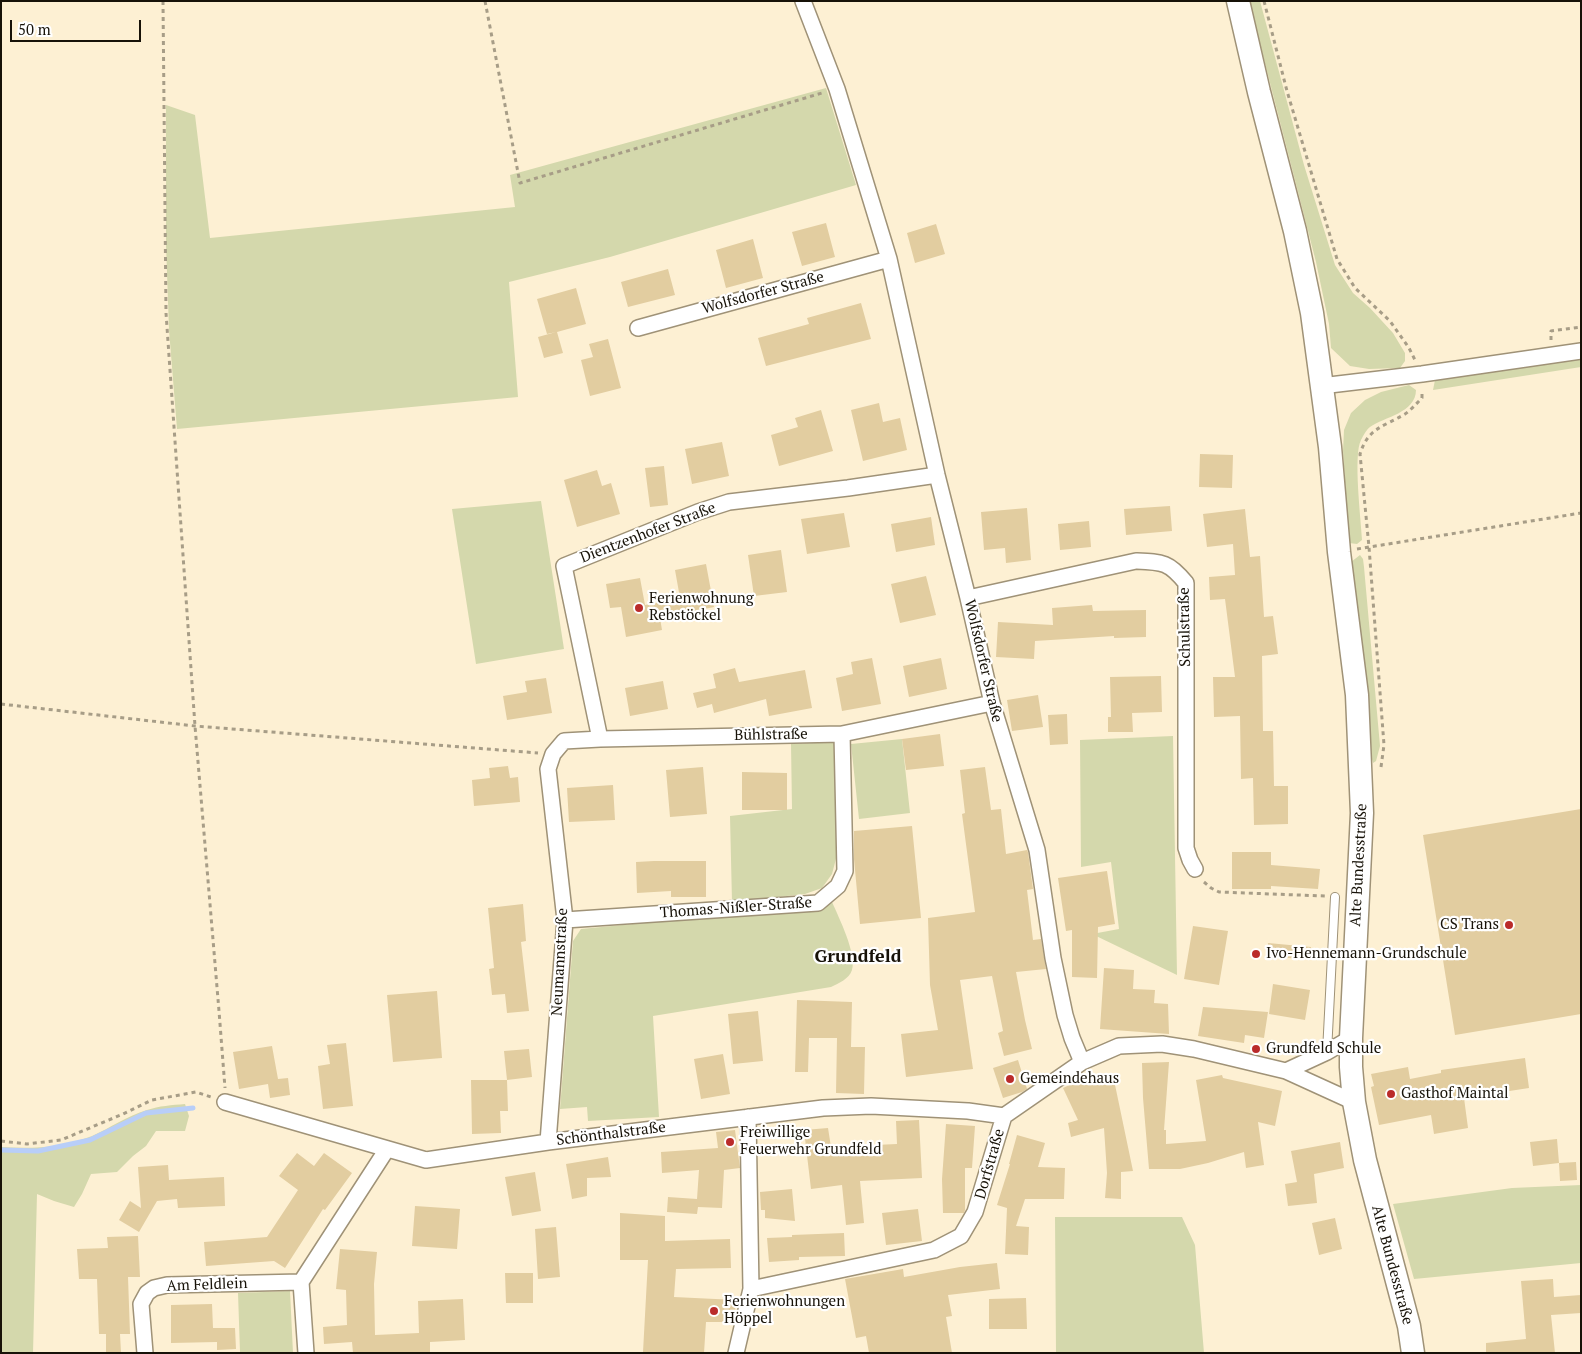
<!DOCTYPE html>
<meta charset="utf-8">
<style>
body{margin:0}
#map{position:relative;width:1582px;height:1354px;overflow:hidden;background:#fdf0d3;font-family:"PT Serif",serif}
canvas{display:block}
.frame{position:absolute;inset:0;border:2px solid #171208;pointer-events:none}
.scale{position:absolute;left:10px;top:20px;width:131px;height:22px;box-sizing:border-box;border:2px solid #171208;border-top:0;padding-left:6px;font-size:15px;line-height:18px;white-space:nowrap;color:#171208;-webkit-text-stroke:4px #fff;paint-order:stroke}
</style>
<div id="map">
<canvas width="1582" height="1354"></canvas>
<div class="frame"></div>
<div class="scale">50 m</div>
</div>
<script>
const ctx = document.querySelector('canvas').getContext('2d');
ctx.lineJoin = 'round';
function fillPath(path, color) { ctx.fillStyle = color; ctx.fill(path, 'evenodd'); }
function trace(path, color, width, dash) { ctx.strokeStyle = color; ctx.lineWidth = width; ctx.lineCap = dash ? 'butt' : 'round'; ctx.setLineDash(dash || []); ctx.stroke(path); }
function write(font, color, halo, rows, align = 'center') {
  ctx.font = font + ' "PT Serif",serif'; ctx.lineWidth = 4.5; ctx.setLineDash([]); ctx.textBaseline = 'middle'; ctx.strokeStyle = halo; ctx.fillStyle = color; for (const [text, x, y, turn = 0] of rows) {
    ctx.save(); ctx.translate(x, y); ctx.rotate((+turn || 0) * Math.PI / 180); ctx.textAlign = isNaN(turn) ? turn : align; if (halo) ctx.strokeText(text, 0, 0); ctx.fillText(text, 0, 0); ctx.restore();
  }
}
const green = new Path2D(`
 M1249,1h11l44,164 31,100 18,28 17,15 23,25 12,20v8l-5,7 -31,1 -19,-3 -19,-18 -2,-24 -13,-62z
 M826,88l30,97 -246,72 -101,25 9,115 -341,32 -8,-99 -3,-86v-139l29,10 15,123 305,-31 -5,-32z
 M1581,356v11l-148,23 2,-10z
 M1409,385l7,5c0,23 -32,27 -46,37 -4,3 -7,9 -9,13 -8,15 0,80 1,100l-5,4 -8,-1 -6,-92 1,-21 7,-17 14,-13 16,-8z
 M541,501l23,148 -88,15 -24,-155z
 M1360,555l3,4 1,8 16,179 -4,15 -3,2 -4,-15 -18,-186z
 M1173,736l4,239 -85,-41 27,-5 -8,-67 -30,5 -1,-127z
 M902,739l8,74 -51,6 -8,-75z
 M835,742l2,113 -5,19 -10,14 -17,6 -73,8 -2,-86 62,-7 -1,-65z
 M832,902c7,16 25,52 20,68 -3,9 -13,13 -21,17l-178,29 6,101 -71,4 -1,-14 -27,2 13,-168 8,-12 237,-23z
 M185,1104l4,12 -4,15h-29l-10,15 -13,10 -16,16 -26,2 -9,20 -8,13 -20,-6 -17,-7 -4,159h-32v-206c31,2 61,1 91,-11 18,-8 35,-20 55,-26 12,-4 25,-5 38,-6z
 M1581,1185v78l-167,16 -21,-75 119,-16z
 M1055,1217h127l13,28 9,108h-148z
 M290,1291l3,62h-65l12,-1 -2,-59z`);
const stream = new Path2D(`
 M1,1150l37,1 52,-11 56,-27 47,-5`);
const building = new Path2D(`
 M826,223l9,34 -33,9 -10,-34z
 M936,224l9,30 -30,9 -8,-30z
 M753,239l10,39 -37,10 -10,-38z
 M668,269l7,26 -47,12 -7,-25z
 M576,288l10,36 -29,8 6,21 -19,5 -6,-21 18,-5 -9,2 -10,-35z
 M861,303l10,36 -105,27 -8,-28 51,-14 -2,-6z
 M608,339l13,49 -31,8 -9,-36 12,-3 -4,-13z
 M879,403l4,19 17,-4 7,32 -44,11 -12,-51z
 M821,410l12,41 -54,15 -8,-31 27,-8 -3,-9z
 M722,442l7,34 -37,8 -7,-35z
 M1200,454l33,1 -1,33 -33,-1z
 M664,466l4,39 -18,2 -5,-39z
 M597,470l5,16 9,-3 9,31 -43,13 -13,-47z
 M1170,506l2,25 -46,4 -2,-26z
 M1027,508l4,52 -25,3 -1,-15 -21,2 -3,-38z
 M1245,509l5,48 10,-1 4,61 9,-1 5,38 -16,2 1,75h10l1,55h14v38l-34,1 -1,-47 -12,1 -1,-63 -26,1 -1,-40h22l-10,-78 -15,1 -1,-23 26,-2 -2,-31 -26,3 -4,-33z
 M844,513l6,34 -43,7 -6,-35z
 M931,517l4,28 -39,7 -5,-28z
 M1089,521l2,26 -31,3 -2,-26z
 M781,550l6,42 -33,4 -6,-41z
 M706,564l8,43 -54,11 2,12 -36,7 -5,-30 -11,1 -4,-24 34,-6 5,27 35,-7 -5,-28z
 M926,576l10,39 -36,8 -9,-39z
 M1092,605l1,6 53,-1v27l-32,1v-2l-79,5 -1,18 -38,-2 2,-35 55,3 -1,-17z
 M872,658l9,46 -39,7 -6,-33 17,-4 -2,-12z
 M941,658l6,31 -38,8 -6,-31z
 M735,668l4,14 66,-12 7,38 -43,8 -3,-17 -52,14 -2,-9 -15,4 -4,-15 23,-5 -3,-14z
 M1161,676l1,36 -30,1 1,19h-25v-15h3l-1,-40z
 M546,678l6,35 -45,7 -4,-24 24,-4 -2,-11z
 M663,681l5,28 -38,7 -5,-28z
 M1038,695l5,32 -31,4 -5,-31z
 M1067,714l1,30 -18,1 -2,-30z
 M940,734l4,32 -38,4 -4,-31z
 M508,766l2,12 8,-1 2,25 -46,4 -2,-26 18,-2 -1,-10z
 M703,767l4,47 -37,3 -4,-47z
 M985,767l6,43 10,-1 5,45 21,-4 1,2 5,37 -6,1 6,50 8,-1 5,30 -30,3 9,48 7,29 -28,7 -6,-23 5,-2 -11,-55 -32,4 13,89 -67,8 -5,-43 37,-4 -8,-45 -2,-67 47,-6 -13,-98 3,-1 -5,-43z
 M742,772l45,1v37h-45z
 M613,785l2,35 -46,2 -2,-34z
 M1581,809v205l-126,21 -32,-200z
 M912,826l9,92 -61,6 -6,-65v-28z
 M1232,852h39v13l49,4 -2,20 -47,-3v3h-39z
 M654,861h52v36h-35v-6l-34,2 -1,-31z
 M1107,871l8,53 -17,3 -1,51 -25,-1v-47l-6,1 -8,-53z
 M523,904l3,37 -5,1 8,69 -22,2 -2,-19 -13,1 -3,-26 5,-1 -6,-60z
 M1193,926l35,5 -9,54 -35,-6z
 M1268,943l43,4 -1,13 -43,-4z
 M1104,968l30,2 -1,19 22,1 -1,13 14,1 1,30 -69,-5z
 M1273,984l37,6 -5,30 -36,-6z
 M437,991l5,67 -49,4 -6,-67z
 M797,1000l55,2 -1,45h14l-1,47 -28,-1 1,-55h-28l-1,34h-13z
 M1203,1007l65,5 -4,26 -19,-3 -1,8 -46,-7z
 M758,1011l5,50 -30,3 -5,-50z
 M346,1043l7,63 -30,3 -5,-43 12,-2 -3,-19z
 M272,1046l6,33 10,-1 2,17 -20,3 -2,-14 -29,5 -6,-37z
 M529,1049l3,28 -25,3 -3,-29z
 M723,1054l7,40 -29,5 -7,-40z
 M1525,1058l4,30 -65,10 4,30 -34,6 -3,-19 -52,10 -8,-38 3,-1 -3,-12 37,-7 2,12 31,-6v-3z
 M1018,1060l9,29 -5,3 -19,6 -10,-30z
 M1169,1062l-5,68h2v14l40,-3 -10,-61 26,-5 1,3 59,13 -7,35 -17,-4 6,43 -18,3 -2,-16 -36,11 -28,6h-31l-6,-71 -1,-35z
 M1089,1076l2,5 23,-1 19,91 -12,1v27l-16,-1 2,-25 -3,-45 -33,9 -3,-14 10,-3 -15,-32z
 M471,1080h36l1,31h-8l1,22 -29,1z
 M919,1120l3,58 -62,3 4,42 -18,2 -4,-40 -31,4 -7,-59 24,-2 3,19 66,-3 -1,-23z
 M946,1124l29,2 -3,42h-7v42l-1,3h-21l-1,-34z
 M735,1130l5,38 -16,2 -2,38 -24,-1 -1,7 -30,-2 1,-15 29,2 2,-29 -37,3 -1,-21 57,-4 -2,-16z
 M1017,1135l28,8 -7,24 27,1 -1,31h-39l-9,27 13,1 -1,28 -23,-1 2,-46 -10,-3 13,-41h-1z
 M1557,1139l2,24 -26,3 -3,-24z
 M1340,1142l4,26 -30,6 3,29 -29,3 -3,-22 12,-2 -6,-31z
 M297,1153l17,13 10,-13 28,20 -27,37 -2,-1 -38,59 -11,-7 -68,5 -2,-24 63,-5 31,-47 -19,-14z
 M608,1157l3,20 -24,1v18l-15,3 -6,-35z
 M1576,1162l1,18 -17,1 -1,-18z
 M168,1165l1,15 55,-3 1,29 -47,2 -1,-9 -20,2 -18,31 -20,-12 11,-19 11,7 -3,-41z
 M535,1172l6,39 -29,5 -7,-39z
 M792,1189l3,32 -30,-3v-8h-4l-1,-18z
 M415,1206l45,3 -3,40 -45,-3z
 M918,1209l4,32 -36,4 -4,-32z
 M620,1213l45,3v25l65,-2 1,29 -55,1 -2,28 62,3 -2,22h-28l-2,31 -61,-1 5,-92h-28z
 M1335,1218l7,31 -23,6 -7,-32z
 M556,1227l4,50 -22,2 -3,-50z
 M844,1233l1,23 -46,1v3l-30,2 -2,-24 25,-1v-2z
 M138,1236l2,41h-12l2,57h-10l1,19h-15v-19h-7l-2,-55h-18l-2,-30 31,-1 -1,-11z
 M340,1249l37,3 -3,32 1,51 44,-2 -1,-32 45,-2 2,41 -35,2v11h-77l-1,-11 -28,2 -1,-17 24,-2 -1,-35 -10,-1z
 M997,1263l3,26 -52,6 4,21 -6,1 6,36h-83l-3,-17 -10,2 -11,-59 58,-10 1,8 56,-10z
 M505,1273h28v30h-27z
 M1553,1279l1,18 27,-2v18l-30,2 4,38h-69v-10l40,-4 -5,-58z
 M1026,1298l1,31h-38v-30z
 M212,1304l1,24h22l1,21 -19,1v-8l-46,1v-38z`);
const path = new Path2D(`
 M163,1l3,312 29,413 24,285 6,77
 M485,1l35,182 302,-90
 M1264,1l23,90 50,168 18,29 35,33 19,27 6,12
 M1551,340v-9l30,-4
 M1357,549l224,-36
 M1,704l194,22 343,27
 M1381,767l3,-22 -15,-198 -9,-93c8,-26 23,-27 45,-40 6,-4 11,-10 17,-16v-8
 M1204,882l7,6 8,4 106,4
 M1,1141l26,3 34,-4 62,-26 29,-14 44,-8 15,5`);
const service = new Path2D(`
 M1327,1052l8,-155`);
const minor = new Path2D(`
 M803,1l34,88 52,170 48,216 31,123 24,105 45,147 16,108 12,57 7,23 10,24
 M638,328l251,-69
 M1321,386l101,-12 159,-23
 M968,598l168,-37c27,1 33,1 50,22v265l4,12 5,9
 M600,739l-36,-173 134,-54 31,-10 119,-14 89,-13
 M565,920l253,-17 20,-17 7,-15 -3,-137
 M1286,1071l41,-19 24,-14
 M225,1102l201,58 122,-18 275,-34 48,-2 97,5 36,5
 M548,1142l17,-222 -17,-151 5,-15 11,-13 36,-2 242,-5 150,-31
 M751,1289l183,-39 27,-14 14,-24 29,-96 78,-54 37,-16 43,-2 32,5 92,22 68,31
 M145,1353l-4,-49 6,-11 7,-5 13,-3 134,-3
 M306,1353l-5,-71 86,-133
 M736,1353l15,-64 -3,-172`);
const secondary = new Path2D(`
 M1238,1l21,91 36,139 17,82 18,134 9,105 18,143 5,118 -11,225v29l3,35 11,58 44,166 4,27`);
const markers = [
 [639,608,5,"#ba2b2a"],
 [1509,925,5,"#ba2b2a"],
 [1256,954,5,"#ba2b2a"],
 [1256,1049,5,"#ba2b2a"],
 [1010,1079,5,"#ba2b2a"],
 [1391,1094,5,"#ba2b2a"],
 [730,1142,5,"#ba2b2a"],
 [714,1311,5,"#ba2b2a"]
];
const streetNames = [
 ["Wolfsdorfer Straße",763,293,-15],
 ["Dientzenhofer Straße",648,533,-21],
 ["Schulstraße",1185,627,-91],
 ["Wolfsdorfer Straße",983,661,77],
 ["Bühlstraße",771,735,-1],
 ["Alte Bundesstraße",1359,865,-87],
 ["Thomas-Nißler-Straße",736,908,-4],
 ["Neumannstraße",560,962,-87],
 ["Schönthalstraße",611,1134,-7],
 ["Dorfstraße",990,1164,-74],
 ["Alte Bundesstraße",1392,1265,75],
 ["Am Feldlein",207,1285,-2]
];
const poiNames = [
 ["Ferienwohnung",649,599],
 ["Rebstöckel",649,616],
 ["CS Trans",1499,925,"right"],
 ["Ivo-Hennemann-Grundschule",1266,954],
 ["Grundfeld Schule",1266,1049],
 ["Gemeindehaus",1020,1079],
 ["Gasthof Maintal",1401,1094],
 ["Freiwillige",740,1133],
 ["Feuerwehr Grundfeld",740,1150],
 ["Ferienwohnungen",724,1302],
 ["Höppel",724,1319]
];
const quarterNames = [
 ["Grundfeld",858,957]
];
fillPath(green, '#d4d8ac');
trace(stream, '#b8cef8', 5);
fillPath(building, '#e2cda0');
trace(service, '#9f9277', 10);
trace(minor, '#9f9277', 18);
trace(secondary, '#9f9277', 25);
trace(path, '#a79d87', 3, [4, 4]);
trace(service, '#fff', 8);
trace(minor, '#fff', 15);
trace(secondary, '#fff', 22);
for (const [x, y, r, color] of markers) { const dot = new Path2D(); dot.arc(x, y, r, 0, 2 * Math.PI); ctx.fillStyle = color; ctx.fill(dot); trace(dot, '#fff', 2); }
write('15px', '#171208', '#fff', streetNames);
write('15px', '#171208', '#fff', poiNames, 'left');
write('bold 18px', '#171208', '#fff', quarterNames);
</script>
